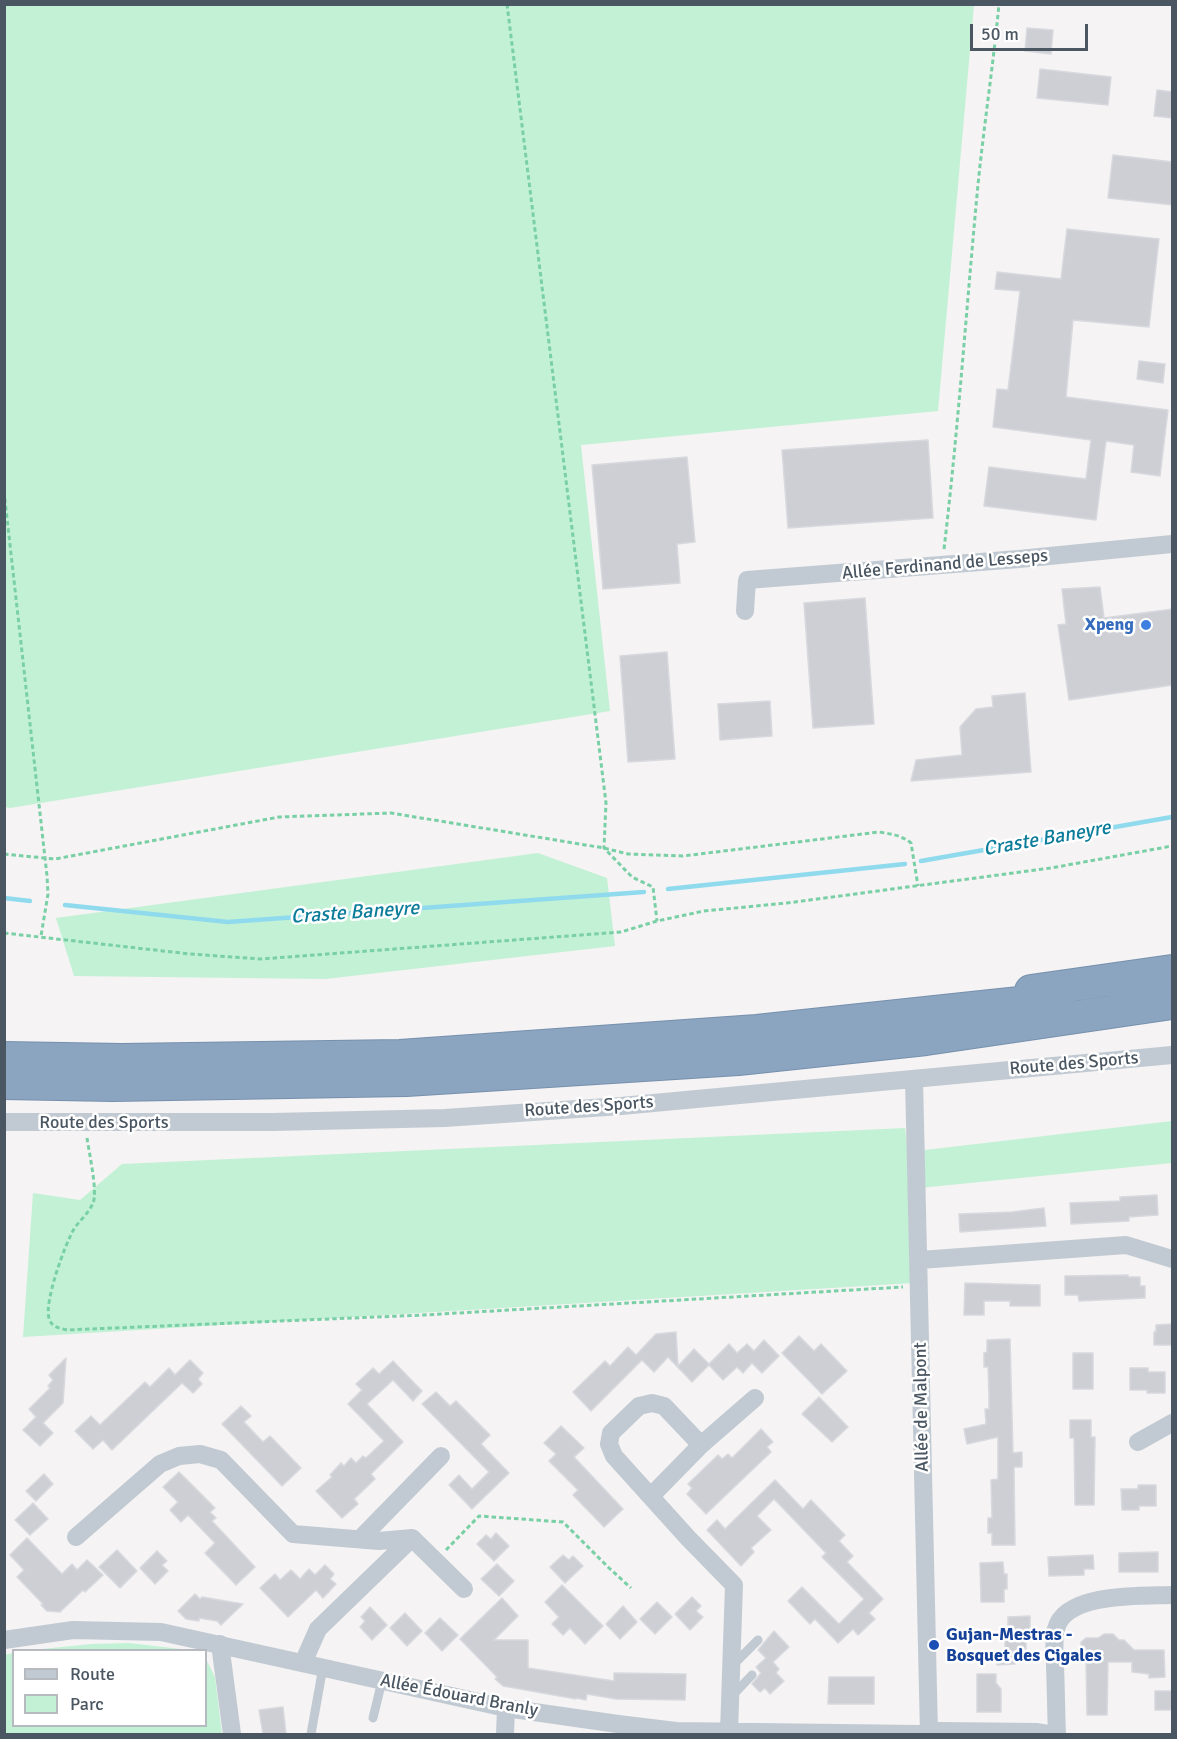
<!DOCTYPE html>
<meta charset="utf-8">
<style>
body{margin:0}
#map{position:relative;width:1177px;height:1739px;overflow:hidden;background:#f5f3f3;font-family:Signika,sans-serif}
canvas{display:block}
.frame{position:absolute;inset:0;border:6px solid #4a5661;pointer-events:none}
.legend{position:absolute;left:12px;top:1649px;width:195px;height:78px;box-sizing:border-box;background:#fff;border:2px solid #b7bbc0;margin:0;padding:8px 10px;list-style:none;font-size:18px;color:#4a5661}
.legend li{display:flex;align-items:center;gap:12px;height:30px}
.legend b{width:30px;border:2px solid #b7bbc0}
.scale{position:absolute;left:970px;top:24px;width:118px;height:27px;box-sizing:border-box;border:3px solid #4a5661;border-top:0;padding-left:8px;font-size:18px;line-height:21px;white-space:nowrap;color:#4a5661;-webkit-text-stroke:4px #fff;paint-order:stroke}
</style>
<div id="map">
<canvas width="1177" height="1739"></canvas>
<div class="frame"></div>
<ul class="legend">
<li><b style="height:8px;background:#c1cad2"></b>Route</li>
<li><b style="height:16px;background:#c3f1d5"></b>Parc</li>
</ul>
<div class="scale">50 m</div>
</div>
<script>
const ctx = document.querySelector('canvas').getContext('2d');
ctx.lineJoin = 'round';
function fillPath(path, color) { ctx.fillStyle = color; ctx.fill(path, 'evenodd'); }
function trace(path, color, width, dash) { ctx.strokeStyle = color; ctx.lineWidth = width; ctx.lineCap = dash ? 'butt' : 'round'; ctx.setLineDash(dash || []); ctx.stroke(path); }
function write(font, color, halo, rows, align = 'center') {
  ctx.font = font + ' Signika,sans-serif'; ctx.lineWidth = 5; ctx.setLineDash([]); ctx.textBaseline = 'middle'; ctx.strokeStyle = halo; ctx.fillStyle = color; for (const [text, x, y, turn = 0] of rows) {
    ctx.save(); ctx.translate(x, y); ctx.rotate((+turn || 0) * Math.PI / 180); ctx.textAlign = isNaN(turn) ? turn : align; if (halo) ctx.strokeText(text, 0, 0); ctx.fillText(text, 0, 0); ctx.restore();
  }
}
const green = new Path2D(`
 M5,4l969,1 -36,406 -357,34 29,266 -600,97 -5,-1z
 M538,853l69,25 8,68 -290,33 -251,-3 -18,-58z
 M1172,1121v42l-263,26 5,94 -891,54 10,-144 47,7 42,-36 783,-36 3,24z
 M129,1643l60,7h-157l60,-6z
 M13,1653l1,73h192v-67l9,18 7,57h-217v-79z`);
const stream = new Path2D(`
 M921,861l251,-44
 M668,889l237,-25
 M4,898l26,3
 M65,905l163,17 416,-30`);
const building = new Path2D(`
 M1027,28l26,2 -2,24 -26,-3z
 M1040,69l71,8 -3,28 -71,-7z
 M1157,90l16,2v26l-19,-2z
 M1113,155l60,7v43l-65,-7z
 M1067,229l92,10 -10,88 -76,-7 -7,77 102,13 -8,66 -29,-4 3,-27 -28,-4 -10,79 -112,-14 5,-39 97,12 5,-39 -98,-13 4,-38 11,1 12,-99 -25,-2 2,-17 64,7z
 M1139,361l26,3 -2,19 -26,-4z
 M928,440l5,78 -145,10 -6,-78z
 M687,457l8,85 -18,2 3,39 -77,6 -11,-124z
 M1100,587l4,31 69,-9v76l-104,15 -11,-75 8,-1 -4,-35z
 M865,598l9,126 -61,4 -9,-125z
 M667,652l8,107 -47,3 -8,-106z
 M1025,693l6,79 -120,9 5,-21 46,-5 -2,-28 16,-18 17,-2 -1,-11z
 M770,701l2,35 -52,4 -2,-36z
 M1157,1195l1,20 -29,2v4l-58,3 -1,-21 50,-2v-4z
 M1044,1208l2,18 -86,6 -1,-18 53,-2z
 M1128,1275v2h12v9h5v12l-66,3 -1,-6h-13v-19z
 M965,1283l75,2v21h-30v-5h-26v14h-20z
 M1172,1324v21h-18v-13h2v-7z
 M676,1332l2,34 16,-17 15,15 20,-20 8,9 10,-9 7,7 10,-11 15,16 -17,17 -10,-10 -9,10 -6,-6 -14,13 -14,-15 -17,17 -24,-25 -14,15 -12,-12 -51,51 -18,-19 32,-31 5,5 18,-19 8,8 20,-21z
 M799,1336l15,15 7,-7 26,27 -25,23 -40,-41z
 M1010,1339l3,114 9,-1v15h-8l1,78h-23v-12h-4v-15h4l-1,-38 7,-1v-42l-31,7 -3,-15 22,-5 -1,-15h4v-12l-1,-30h-4v-14l3,-1v-12z
 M1073,1353h20v36h-20z
 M66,1358l-3,45 -20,20 10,10 -13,13 -17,-16 13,-13 -7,-8 21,-21 -2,-2 5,-6 -4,-5z
 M190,1360l13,13 -5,6 4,5 -9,9 -11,-10 -70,67 -9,-10 -10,9 -18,-18 16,-15 9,9 45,-43 5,5 19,-19 6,7z
 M393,1361l29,30 -9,10 -20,-21 -26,24 36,38 -32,32 4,5 -21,20 4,5 -16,14 -26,-27 16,-14 -2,-2 11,-12 3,3 7,-8 5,5 7,-7 3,2 18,-17 -36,-37 14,-14 -6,-6 17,-16 6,6z
 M1130,1368h18v4h17v21h-18v-3h-17z
 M436,1392l14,14 6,-5 34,34 -9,9 28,29 -37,36 -23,-24 10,-10 13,14 17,-17 -67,-68z
 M819,1397l29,30 -16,15 -30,-28z
 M241,1406l10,10 -7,6 19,20 7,-6 31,32 -19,18 -60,-62z
 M1070,1420h21v17h4l-1,68h-19l-1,-67h-4z
 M561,1426l23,22 -10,9 49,52 -19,18 -31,-32 5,-5 -29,-29 7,-7 -12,-11z
 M761,1429l12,13 -6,5 4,5 -65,62 -19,-20 5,-6 -4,-4 30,-29 4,4 6,-5 4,4z
 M179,1472l36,36 -5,4 6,6 -4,3 43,46 -19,18 -31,-32 10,-10 -27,-28 -7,7 -11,-12 8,-8 -15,-15z
 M44,1474l9,10 -17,17 -10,-10z
 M775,1480l28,29 8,-9 34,35 -6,6 14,15 -6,6 36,37 -14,14 6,6 -17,16 -5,-6 -15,14 -23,-24 -5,5 -22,-23 14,-14 37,37 25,-25 -42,-42 4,-4 -52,-54 -17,17 14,14 -20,18 3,4 -13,14 -34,-36 10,-10 8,9z
 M1138,1485h18v21h-17v4h-17l-1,-21h17z
 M33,1503l15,16 -18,16 -15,-15z
 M496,1533l13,13 -15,15 -17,-17 9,-9 5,4z
 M27,1538l35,36 10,-10 5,6 10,-10 16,15 -18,17 -2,-2 -23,22 -13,-1 -6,-6 2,-1 -26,-27 7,-7 -14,-15z
 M117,1550l20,21 -17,17 -21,-21z
 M157,1551l10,10 -5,4 6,6 -13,13 -15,-16z
 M1158,1552v20h-39v-19z
 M563,1555l6,5 4,-4 10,10 -18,17 -15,-16z
 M1093,1555l1,14h-10v6l-35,1 -1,-19z
 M1003,1562l1,12h3v15h-3v13h-23l-1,-39z
 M497,1564l17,17 -15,15 -18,-17z
 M325,1565l9,9 -4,5 6,5 -13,14 -7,-8 -28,27 -28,-29 15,-14 5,6 11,-10 9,9 9,-10 6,6z
 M562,1585l41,41 -18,18 -15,-16 -7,7 -11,-11 7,-7 -14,-15z
 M195,1594l5,5 2,-2 41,7 -22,21 -4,-4 -18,-3v3l-13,-2 -8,-8z
 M692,1597l9,9 -5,5 7,6 -13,13 -15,-16z
 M502,1598l16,18 -24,24h34v28l86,13v-8l72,1 -1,26 -69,-1 -29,-5 -1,6 -10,-2v1l-73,-13 -8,-7 2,-2 -37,-38z
 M657,1602l15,15 -17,17 -15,-15z
 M623,1606l14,16 -17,17 -14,-15z
 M370,1607l17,18 -15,15 -12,-13 5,-6 -4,-4z
 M405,1613l17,18 -15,15 -17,-18z
 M1030,1616v18h-4v17h-11v13l-18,1v-13l16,-1h-8v-17h3v-17z
 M440,1618l18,17 -16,16 -17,-18z
 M774,1631l15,16 -16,15 6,7 -3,4 8,8 -14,13 -5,-6 -5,4 -8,-8 9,-11 -5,-6 10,-9 -8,-8z
 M1104,1634h9l6,6h5l10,10h30l1,27 -16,1v-4l-17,-2v-10h-24l-1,53h-20l-1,-53h-5v-20l5,-4h12z
 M977,1674h19v9l5,6v23h-24z
 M829,1677h45v27h-46z
 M1155,1691h18v19h-18z
 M283,1707l3,27h-23l-4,-24z`);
const path = new Path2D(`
 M507,4l99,799 -2,45 28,29 21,10 4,34
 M4,491l43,385 1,18 -7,42
 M944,549c14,-118 22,-236 33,-354 6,-64 16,-127 22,-191
 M4,854l51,5 224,-42 112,-4 213,35 24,6 55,2 196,-24c12,2 22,3 32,11l7,43
 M4,933l186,21 71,5 360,-27 36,-11 47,-10 83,-8 264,-35 121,-22
 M87,1138c2,14 11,55 6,65 -4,10 -14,18 -19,26 -9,15 -30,73 -25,89 2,9 10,10 18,12l357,-15 479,-28
 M446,1550l33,-34 84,6 46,46 22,20`);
const service = new Path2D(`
 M732,1666l26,-26
 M733,1695l19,-20
 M373,1718l9,-37
 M311,1734l12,-67`);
const minor = new Path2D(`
 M745,611l2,-31 272,-21 153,-15
 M914,1079l15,655
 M4,1122h269l172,-4 176,-12 551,-51
 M920,1260l206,-15 46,14
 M1138,1442l34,-19
 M701,1445l54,-47
 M651,1496l50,-51 -37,-39 -12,-3 -13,3 -28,27 -2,11 5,12 74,82 46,47 -5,147
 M76,1537l84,-73 19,-8 21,-2 21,6 72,74 86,7 33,-3
 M360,1539l81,-83
 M4,1640l69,-10 88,2 345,76 112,16 58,7 243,3
 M220,1644l12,90
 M303,1663l15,-34 94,-91 52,51
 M505,1734l1,-26
 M931,1734l7,-3 98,1 12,2
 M1057,1734c-1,-22 -1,-45 -2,-68 0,-12 -2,-25 1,-37 9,-37 87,-33 116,-34`);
const motorway = new Path2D(`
 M1031,991l141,-20
 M4,1058l118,2 278,-4 357,-25 300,-32
 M4,1083l109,2 293,-5 332,-21 188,-20 246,-36`);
const markers = [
 [1146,625,6,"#3f7fe0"],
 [934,1645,6,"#1a4fb4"]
];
const streetNames = [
 ["Allée Ferdinand de Lesseps",945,565,-5],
 ["Route des Sports",1074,1064,-5],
 ["Route des Sports",589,1107,-4],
 ["Route des Sports",104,1123],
 ["Allée de Malpont",922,1407,-91],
 ["Allée Édouard Branly",459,1696,11]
];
const shopNames = [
 ["Xpeng",1134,625]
];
const transitNames = [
 ["Gujan-Mestras -",946,1635],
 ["Bosquet des Cigales",946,1656]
];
const waterNames = [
 ["Craste Baneyre",1047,839,-10],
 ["Craste Baneyre",355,913,-4]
];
fillPath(green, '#c3f1d5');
trace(stream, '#90daee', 4.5);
fillPath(building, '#cdcfd5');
trace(building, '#d7d9de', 1.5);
trace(motorway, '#7690ad', 34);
trace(path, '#7ad0a6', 3, [4.5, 3]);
trace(service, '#c1cad2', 9);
trace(minor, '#c1cad2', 18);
trace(motorway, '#8ba5c1', 32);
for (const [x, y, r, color] of markers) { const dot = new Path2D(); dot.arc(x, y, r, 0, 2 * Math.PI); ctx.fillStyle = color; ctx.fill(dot); trace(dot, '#fff', 2); }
write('18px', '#4a5661', '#fff', streetNames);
write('bold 18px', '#366cbe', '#fff', shopNames, 'right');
write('bold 18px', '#164399', '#fff', transitNames, 'left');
write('italic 20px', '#0c7c9b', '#fff', waterNames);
</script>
